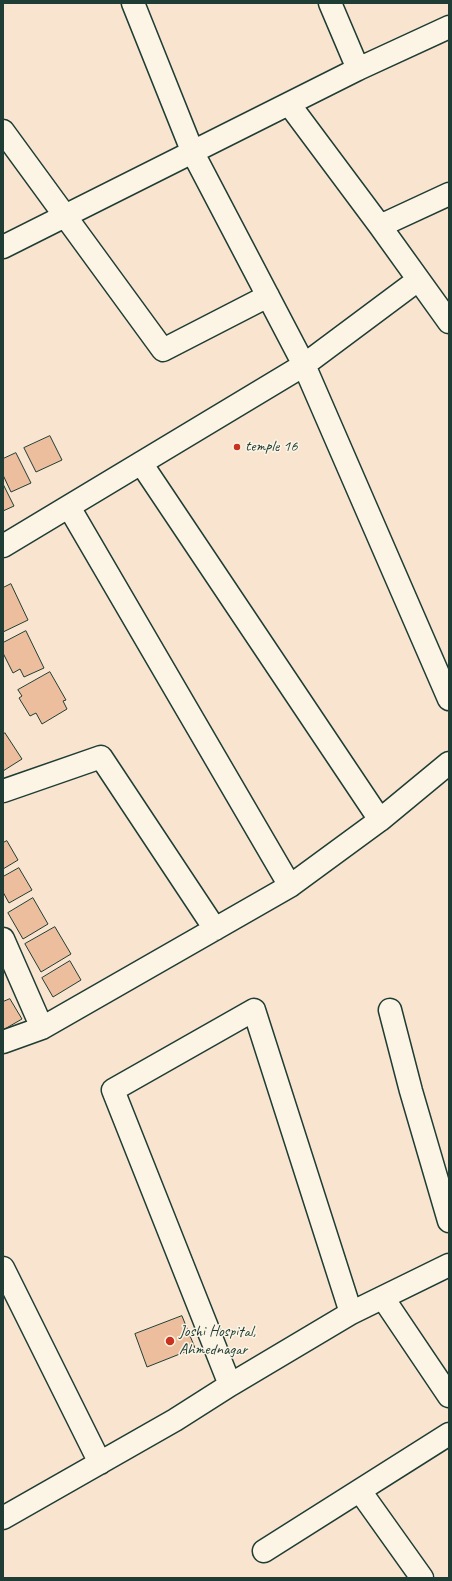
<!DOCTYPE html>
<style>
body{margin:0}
#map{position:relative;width:452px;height:1581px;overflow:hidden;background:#f8e4cf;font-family:Caveat,sans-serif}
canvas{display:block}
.frame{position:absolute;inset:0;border:4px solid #1f3d34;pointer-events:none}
</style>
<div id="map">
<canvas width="452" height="1581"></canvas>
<div class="frame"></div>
</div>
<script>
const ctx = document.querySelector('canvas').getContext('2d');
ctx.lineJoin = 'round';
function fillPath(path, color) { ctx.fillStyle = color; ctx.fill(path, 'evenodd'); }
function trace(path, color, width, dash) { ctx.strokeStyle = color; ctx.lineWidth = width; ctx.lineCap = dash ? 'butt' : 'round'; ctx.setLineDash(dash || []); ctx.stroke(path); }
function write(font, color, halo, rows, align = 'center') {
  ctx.font = font + ' Caveat,sans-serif'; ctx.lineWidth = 3; ctx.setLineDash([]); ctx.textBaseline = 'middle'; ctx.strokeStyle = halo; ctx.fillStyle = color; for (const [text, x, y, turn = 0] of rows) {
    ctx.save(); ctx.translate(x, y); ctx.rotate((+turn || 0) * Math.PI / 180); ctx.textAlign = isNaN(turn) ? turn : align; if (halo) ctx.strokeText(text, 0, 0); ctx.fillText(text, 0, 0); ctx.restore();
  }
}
const building = new Path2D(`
 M50,436l12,24 -26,12 -12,-24z
 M16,453l15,30 -20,9 -8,-17v-16z
 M3,484l11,22 -11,5z
 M11,584l17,36 -25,12v-44z
 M26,631l18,37 -20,9 -4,-8 -7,4 -10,-20v-10z
 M50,672l16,28 -3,1 4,8 -25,15 -6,-11 -6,3 -11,-18 3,-2 -4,-6z
 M5,733l17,26 -19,12v-36z
 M7,841l11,19 -15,9v-26z
 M19,868l13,22 -23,13 -6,-11v-15z
 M33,898l15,26 -25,15 -15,-26z
 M55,927l16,27 -30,18 -16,-28z
 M70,961l11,19 -28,17 -11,-19z
 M10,999l12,20 -19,11v-28z
 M182,1316l13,32 -48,19 -12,-33z`);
const minor = new Path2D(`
 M330,3l28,66
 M289,104l91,122 69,96
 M3,131l160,219 105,-54
 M380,226l69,-32
 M3,247l355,-178 91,-42
 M418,280l-114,85 145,334
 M141,463l239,357
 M69,507l221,379
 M3,546l301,-181 -111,-212 -60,-150
 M3,791l98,-34 114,172
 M3,939l39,89
 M390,1010l21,81 38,130
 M3,1042l39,-14 248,-142 90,-66 69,-57
 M3,1268l97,195
 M383,1298l66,98
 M230,1385l-117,-295 141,-80 97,303
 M360,1491l62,87
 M3,1518l172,-98 55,-35 121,-72 98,-48
 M264,1551l185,-117`);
const markers = [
 [237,447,4,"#c8321e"],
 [170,1341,5,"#c8321e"]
];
const poiNames = [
 ["temple 16",245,447],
 ["Joshi Hospital,",179,1332],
 ["Ahmednagar",179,1350]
];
fillPath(building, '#edbe9d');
trace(building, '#1f3d34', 1);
trace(minor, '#1f3d34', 25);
trace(minor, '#fcf5e5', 22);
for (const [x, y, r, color] of markers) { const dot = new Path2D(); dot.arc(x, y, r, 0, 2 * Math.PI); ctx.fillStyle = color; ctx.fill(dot); trace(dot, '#fcf5e5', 1.5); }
write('16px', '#1f3d34', '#fcf5e5', poiNames, 'left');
</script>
